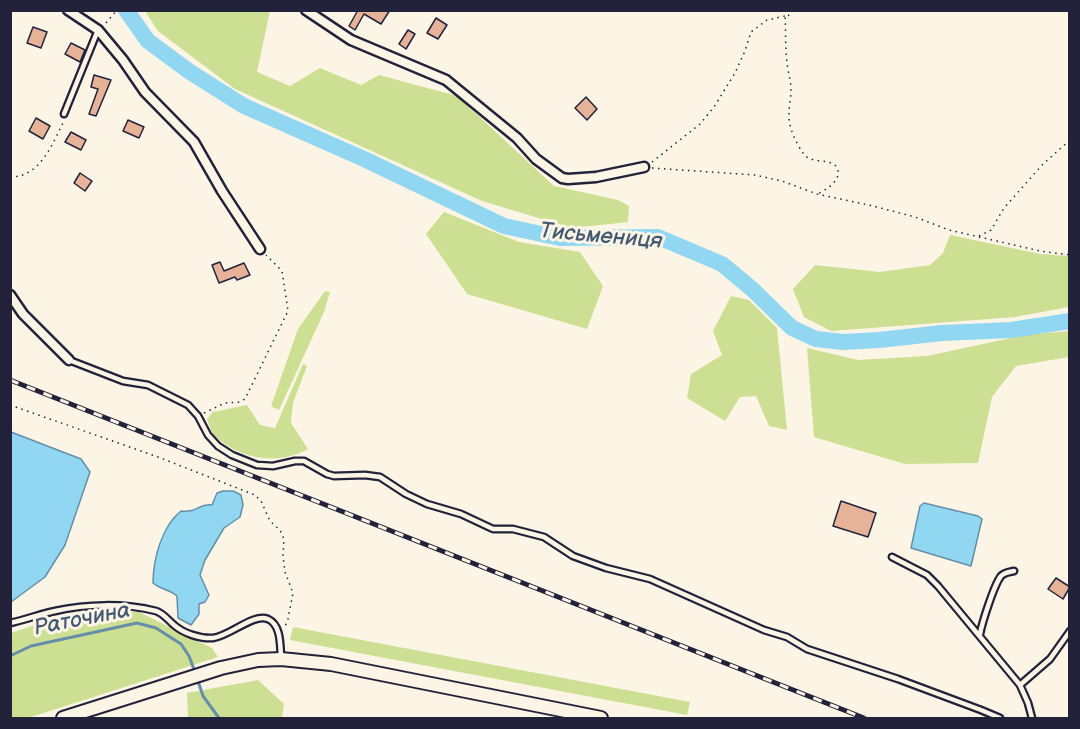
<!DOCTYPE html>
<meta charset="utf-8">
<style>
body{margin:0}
#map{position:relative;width:1080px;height:729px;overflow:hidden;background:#fcf5e5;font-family:"Balsamiq Sans",sans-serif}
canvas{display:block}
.frame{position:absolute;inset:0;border:12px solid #22223b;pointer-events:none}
</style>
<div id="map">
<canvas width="1080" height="729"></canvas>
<div class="frame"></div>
</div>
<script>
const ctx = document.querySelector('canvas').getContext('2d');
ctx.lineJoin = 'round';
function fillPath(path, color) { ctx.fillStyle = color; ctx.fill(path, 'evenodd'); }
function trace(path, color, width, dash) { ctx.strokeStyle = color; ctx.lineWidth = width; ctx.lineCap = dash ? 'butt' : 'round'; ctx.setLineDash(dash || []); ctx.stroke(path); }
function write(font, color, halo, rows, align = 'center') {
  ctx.font = font + ' "Balsamiq Sans",sans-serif'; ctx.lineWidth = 6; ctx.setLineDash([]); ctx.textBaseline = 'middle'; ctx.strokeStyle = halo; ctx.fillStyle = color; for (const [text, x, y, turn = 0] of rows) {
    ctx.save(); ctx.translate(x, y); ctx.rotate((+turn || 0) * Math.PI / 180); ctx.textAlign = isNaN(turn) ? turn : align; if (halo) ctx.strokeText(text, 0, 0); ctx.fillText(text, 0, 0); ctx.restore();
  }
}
const green = new Path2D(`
 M145,11h125l-13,61 33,14 30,-18 41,17 18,-10 78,21 97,90 64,14 11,6 -1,16 -56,6 -90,-27 -247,-112 -77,-58z
 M444,212l75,30 61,10 23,34 -16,43 -120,-35 -41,-60z
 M950,235l90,19 29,2v51l-54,10 -184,14 -27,-14 -11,-28 22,-24 65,7 50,-7 13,-12z
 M325,291l5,1 -6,20 -45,98 -8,-4 27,-77z
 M731,296l18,4 28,28 10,102 -18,-4 -13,-30 -16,1 -15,24 -38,-23 4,-24 31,-19 -9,-24z
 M1069,331v26l-53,9 -24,31 -14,66 -73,1 -91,-27 -7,-89 51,12 69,-4 98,-21z
 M303,364l4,2 -14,37 -2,20 17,26c-30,17 -69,10 -93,-13 -4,-4 -6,-12 -8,-17l6,-7 34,-7 13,20 15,3z
 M84,612h55l73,36 6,9 -190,61h-17v-85l41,-14z
 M293,627l397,75 -3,13 -397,-75z
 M258,680l26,24 -2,14h-94l-1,-25z`);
const water = new Path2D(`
 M11,432l70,27 9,13 -25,73 -20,32 -34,25z
 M223,491h10l8,4 2,10 -3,12 -16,11 -19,32 -5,15 9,20 -4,7 -6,2v10l-8,11 -13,-7 -1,-22c-8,-7 -16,-6 -24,-13 0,-24 9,-57 28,-72 18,2 17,-8 31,-6l5,-12z
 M924,503l54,13 4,3 -11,47 -60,-18 9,-42z`);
const stream = new Path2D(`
 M10,656l21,-10 106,-23 19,5 25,16 8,12 6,16
 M197,678l6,18 16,22`);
const river = new Path2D(`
 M126,10l22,31 42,31 54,34 120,53 140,67 56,12 98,-1 64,27 30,25 40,39 24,11 27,3 36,-2 63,-7 69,-3 59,-9`);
const building = new Path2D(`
 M358,10h32l-9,14 -17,-10 -9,16 -6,-4z
 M436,18l11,7 -9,14 -11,-6z
 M33,27l14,5 -6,16 -14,-5z
 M408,30l7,4 -9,15 -7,-5z
 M71,43l14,7 -5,12 -15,-8z
 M94,75l17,5 -15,36 -7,-2 9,-25 -7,-2z
 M586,97l11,12 -10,11 -12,-12z
 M36,118l14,8 -7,13 -14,-8z
 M128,120l16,7 -5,11 -16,-7z
 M71,132l15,8 -5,10 -16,-8z
 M80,173l12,8 -7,10 -11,-8z
 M220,262l4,9 20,-8 6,12 -13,5 -2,-3 -16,6 -7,-18z
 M841,501l35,12 -8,24 -35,-11z
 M1056,578l14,9 -7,12 -15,-10z`);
const path = new Path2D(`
 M792,10l-2,5 -5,1c1,15 0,31 2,47 1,9 4,18 4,27 0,8 -2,16 -2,24 -1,12 7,29 14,39 8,13 31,3 35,17 2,12 -12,19 -20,24
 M106,23l11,-13
 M652,162l48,-38 14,-17 21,-34 10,-22 6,-19 16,-12 18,-4 -1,-6
 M652,168l103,7 27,6 35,13 52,11 46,12 34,13 91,21 30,4
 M10,177c31,0 42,-33 54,-56
 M979,236l12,-6 13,-22 39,-44 27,-24
 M10,405l148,52 97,38 6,6 9,20 10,9 4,9 -1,17 2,16 8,21 -5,26 -4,10
 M204,413l21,-10 14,-1 6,-3 43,-88 -6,-40 -16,-16`);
const lane = new Path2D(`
 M64,114l34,-84
 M69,360l54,21 25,4 40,20 10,11 10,19 10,11 14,9 25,10 16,1 22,-5h9l23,13 7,2 31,-1 15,2 26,17 21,10 34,10 32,15h20l31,8 29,19 33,12 44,11 114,51 23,7 20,12 91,30 83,31 19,8
 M892,557l35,18 11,11 82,99 8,18 4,15
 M10,623c15,-3 30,-9 45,-12 31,-7 69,-8 101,0 7,2 12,9 18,14 9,8 26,14 39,13 17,-2 40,-25 55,-19 13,6 12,25 13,37
 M980,634c2,-11 14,-49 21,-58 4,-4 8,-4 13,-5
 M1020,685l30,-26 20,-28`);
const street = new Path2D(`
 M68,10l30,20 25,30 22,32 49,50 28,49 38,58
 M306,10l45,30 95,40 71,58 19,21 26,19 6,1 28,-2 48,-10
 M10,295l13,19 46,46`);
const secondary = new Path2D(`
 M63,718l158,-50 37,-8 23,-1 50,5 270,54`);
const rail = new Path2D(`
 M10,380l854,338`);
const waterNames = [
 ["Тисьмениця",601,237,5],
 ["Раточина",82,620,-11]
];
fillPath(green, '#cddf93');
fillPath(water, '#91d7f2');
trace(water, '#658fa9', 1.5);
trace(stream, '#658fa9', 3);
trace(river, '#91d7f2', 16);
fillPath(building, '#e6b398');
trace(building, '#22223b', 1.5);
trace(lane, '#22223b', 9);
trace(street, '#22223b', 13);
trace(secondary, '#22223b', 16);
trace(path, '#22223b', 1.5, [1.5, 4.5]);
trace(lane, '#fcf5e5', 4.5);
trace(street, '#fcf5e5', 8);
trace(secondary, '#fcf5e5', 12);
trace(rail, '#22223b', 5);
trace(rail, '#fcf5e5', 3, [9]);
write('italic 22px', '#435872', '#fcf5e5', waterNames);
</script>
